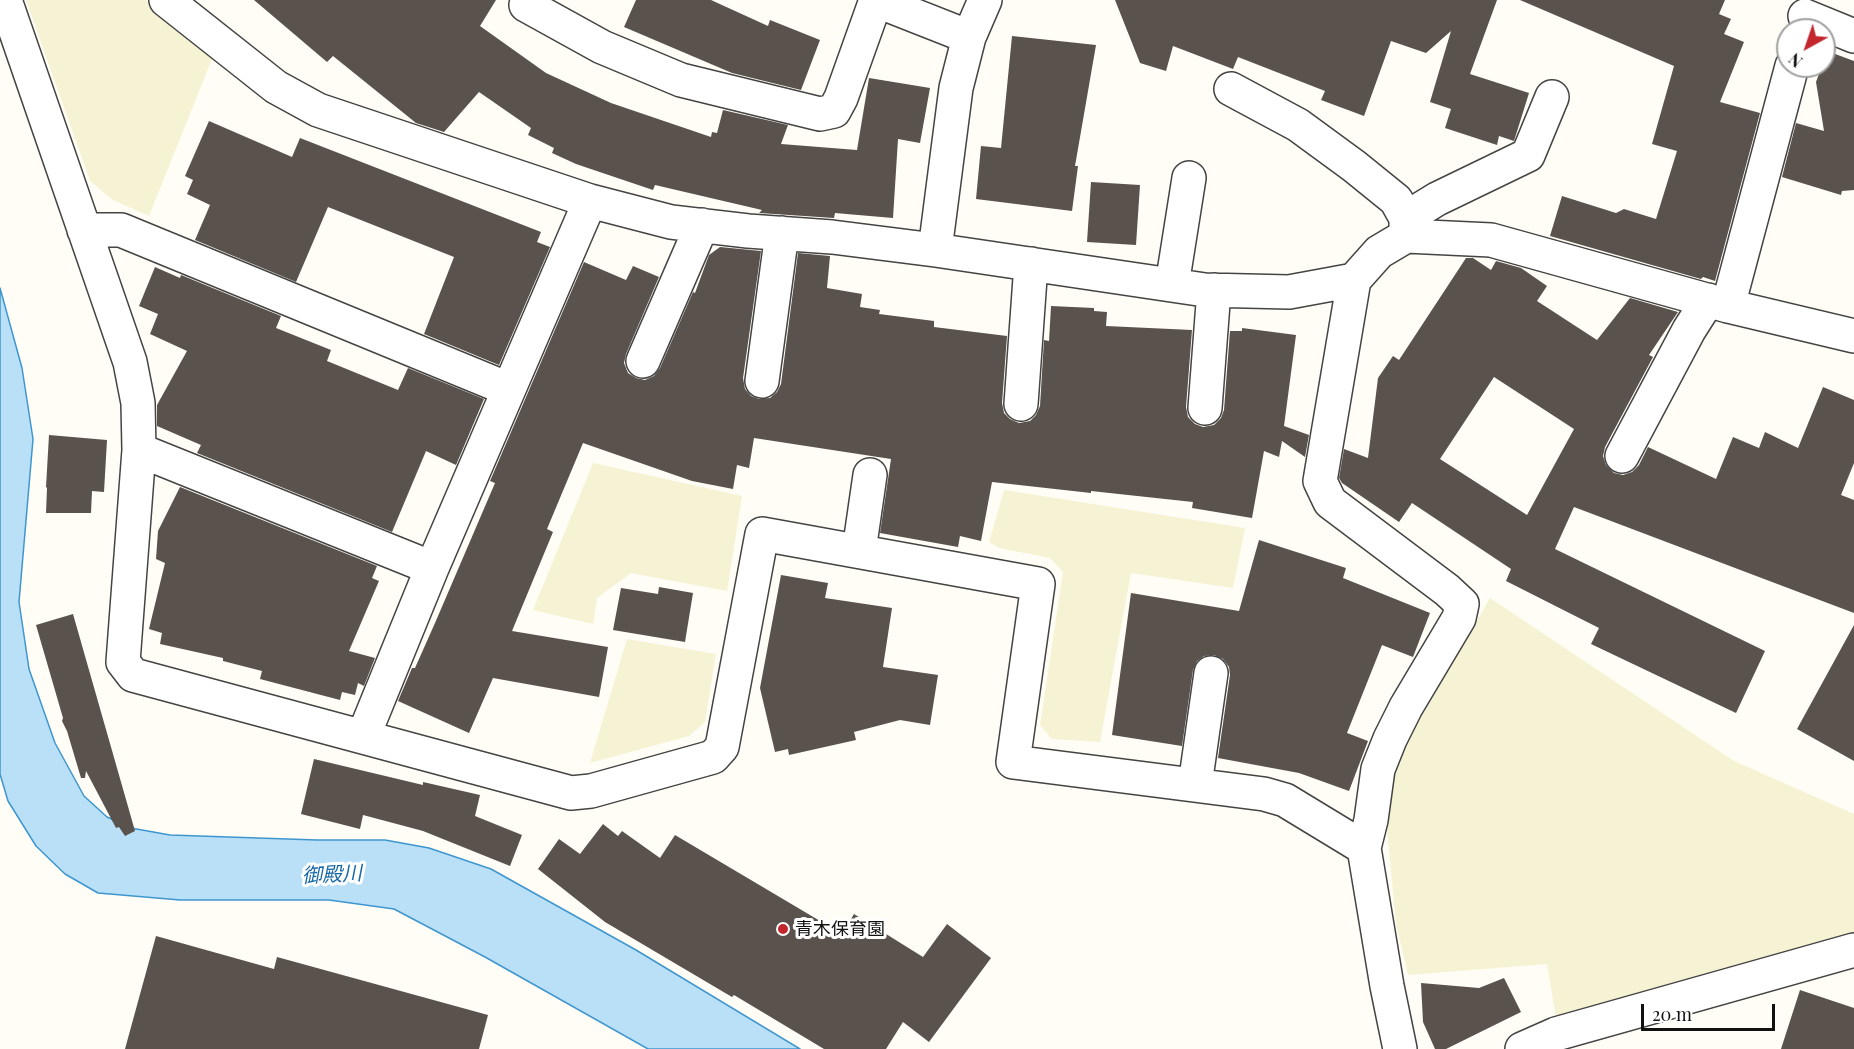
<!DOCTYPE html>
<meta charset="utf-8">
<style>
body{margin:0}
#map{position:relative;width:1854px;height:1049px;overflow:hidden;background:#fffdf5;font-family:"Playfair Display",serif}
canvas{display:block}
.north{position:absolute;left:1776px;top:18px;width:60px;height:60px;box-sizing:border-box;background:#fff;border:2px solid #a0a0a0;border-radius:50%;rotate:220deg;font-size:16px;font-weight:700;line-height:24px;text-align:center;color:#111}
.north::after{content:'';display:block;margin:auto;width:21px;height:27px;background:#c4262e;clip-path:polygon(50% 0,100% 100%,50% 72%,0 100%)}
.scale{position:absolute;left:1641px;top:1004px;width:134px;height:27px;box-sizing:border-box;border:3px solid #111;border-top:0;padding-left:8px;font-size:18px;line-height:21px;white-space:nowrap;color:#111;-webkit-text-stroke:4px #fff;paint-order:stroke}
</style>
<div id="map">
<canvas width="1854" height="1049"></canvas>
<div class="north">N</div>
<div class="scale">20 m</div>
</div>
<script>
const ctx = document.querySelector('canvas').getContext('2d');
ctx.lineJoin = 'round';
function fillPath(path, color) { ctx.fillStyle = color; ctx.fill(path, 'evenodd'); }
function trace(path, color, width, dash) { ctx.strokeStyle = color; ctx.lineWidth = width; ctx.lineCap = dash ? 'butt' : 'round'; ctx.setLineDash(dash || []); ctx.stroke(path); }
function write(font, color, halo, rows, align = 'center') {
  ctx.font = font + ' "Playfair Display","Noto Sans JP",serif'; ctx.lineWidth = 6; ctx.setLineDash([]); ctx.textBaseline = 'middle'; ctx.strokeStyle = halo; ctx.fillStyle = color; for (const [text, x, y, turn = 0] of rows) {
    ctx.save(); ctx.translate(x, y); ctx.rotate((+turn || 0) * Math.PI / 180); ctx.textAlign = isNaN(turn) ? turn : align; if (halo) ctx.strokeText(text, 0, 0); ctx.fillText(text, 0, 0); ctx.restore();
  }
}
const farmland = new Path2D(`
 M26,0h120l68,54 -65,162 -36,-16 -23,-19z
 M593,463l149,33 -15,95 -96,-18 -34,25 -4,26 -60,-14z
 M1004,490l241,38 -12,60 -102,-15 -31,169 -48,-3 -12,-14 23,-153 -13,-14 -51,-10 -10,-6z
 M1490,598l244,163 120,53v118l-298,87 -9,-55 -139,11 -12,-51 -9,-94 8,-58 13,-32z
 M627,639l89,15 -11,68 -16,14 -99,27z`);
const water = new Path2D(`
 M0,288l22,80 11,71 -14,163 10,67 26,74 29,53 23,21 24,11 39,7 147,5h68l44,8 62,21 145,81 164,99h-152l-163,-92 -91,-48 -65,-9h-149l-82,-7 -33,-19 -29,-28 -28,-45 -8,-27z`);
const building = new Path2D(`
 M254,0h242l-16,26 66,47 65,30 100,34 1,-5 5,1 6,-23 65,15 -7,19 76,6 12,-72 61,10 -10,55 -22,-4 -5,79 -58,-5 -1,5 -75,-5 3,-3 -107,-25 -2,5 -77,-26 -24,-11 2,-5 -26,-13 3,-7 -52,-36 -35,40 -28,-9 -83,-67 -6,6z
 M636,0h75l57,26 2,-6 50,20 -19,50 -69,-17 -108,-46z
 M1115,0h382l-27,74 59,19 -15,48 -15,-5 -2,9 -52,-17 6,-19 -21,-7 21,-71 -25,22 -35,-12 -27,75 -43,-16 4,-9 -87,-34 -5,12 -60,-23 -7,25 -26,-8z
 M1520,0h205l-6,14 12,5 -7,15 20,8 -24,60 40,11 -45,168 -12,-4 -2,2 -151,-43 12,-40 54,17 8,-4 32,10 21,-68 -25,-7 22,-78z
 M1012,36l84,9 -21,121h3l-6,45 -96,-12 5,-53 20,2z
 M1827,51l27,10v129l-12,1 -1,4 -59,-18 14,-54 28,8 -8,-49 6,-16h2z
 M209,121l83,36 8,-19 241,94 -4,10 13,5 -51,118 -75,-31 30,-77 -126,-50 -32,75 -101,-42 15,-35 -23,-11 6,-14 -8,-4z
 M1091,182l49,3 -4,60 -49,-3z
 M720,247l41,4 -18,127 2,11 6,7 8,3 11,-1 7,-6 4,-8 17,-131 32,3 -3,32 35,6 -2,13 20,3 -1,4 55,7v6l73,9 -5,67 2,10 6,6 9,4 11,-2 6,-6 4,-9 4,-66 5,1 2,-35 43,2v3l13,1 -1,14 86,4 -6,77 2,10 7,7 8,3 11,-2 7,-7 3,-8 6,-79h12v-3l54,7 -12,91 25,9 -4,22 -23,-16 -3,16 -15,-6 -12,67 -60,-10 1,-6 -102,-11v2l-99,-11 -11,59 -21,-5 -2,11 -78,-14 11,-74 -137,-21 -5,30 -12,-3 -4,24 -41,-8 -109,-38 -36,86 6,3 -41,99 96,16 -9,50 -106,-19 -24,55 -71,-32 14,-33h3l20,-45 60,-140 -5,-2 94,-219 42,18 7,-14 26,11 -33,77 -2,9 4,10 8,5 9,2 9,-4 6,-8 33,-76 2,1 14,-38z
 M1466,258h7l18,12 5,-9 25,7 26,18 -10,15 60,39 33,-42 48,14 -29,43 4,2 -48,90 -2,9 3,9 8,8 9,2 9,-3 7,-7 9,-18 68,32 17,-42 26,11 6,-16 33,16 25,-61 31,13v63l-13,32 13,5v113l-280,-106 -19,42 210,102 -29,62 -145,-69 8,-16 -93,-47 5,-12 -99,-66 -13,19 -57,-39 -3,-5 5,-29 24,9 10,-80 15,-22 6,4zM1494,377l80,52 -47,86 -87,-56z
 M155,267l25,11 1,-3 100,41 -5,12 55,22 -4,11 71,29 10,-22 76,31 -28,66 -30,-14 -34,81 -195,-79 4,-8 -44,-19v-21l30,-54 -37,-17 8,-20 -19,-8z
 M49,435l58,5 -3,52 -12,-1 -1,22h-45l1,-25 -1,-1z
 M180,487l197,79 -5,12 7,3 -30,70 26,7 -11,28 -6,-3 -3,12 -13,-3 -2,8 -80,-21 2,-8 -39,-10v-3l-63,-14 2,-11 -13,-4 16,-66 -9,-4 2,-28z
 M1259,540l87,28 -3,10 87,35 -17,44 -31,-12 -35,88 21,8 -19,50 -50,-18 -81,-15 12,-83 -1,-8 -6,-8 -9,-4 -10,1 -7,5 -4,9 -11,76 -70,-11 19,-142 108,18z
 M781,575l47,8 -3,15 67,10 -9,59 55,8 -8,50 -30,-5 -46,12 2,8 -67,15 -1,-6 -13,3 -15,-64z
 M659,587l34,6 -8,49 -72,-12 8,-42 37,6z
 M73,614l62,217 -10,5 -6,-9 -3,1 -30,-57 -1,7h-4l-14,-47 -5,-10 1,-3 -27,-93z
 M1854,625v136l-57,-32z
 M314,759l109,26v-3l57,13 -5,21 47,19 -12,31 -87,-35 -60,-16 -3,14 -59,-15z
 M603,824l15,12 4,-5 38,27 15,-23 167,99 12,-20 69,43 24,-33 44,34 -62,84 -26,-20 -17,27h-62l-90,-54 -2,2 -127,-75 -67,-53 21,-30 21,15z
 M156,936l118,33 3,-12 211,58 -9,34h-354z
 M1504,978l17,34 -75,37h-11l-12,-27 -2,-39 58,5z
 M1800,990l54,18v41h-73z`);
const minor = new Path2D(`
 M5,0l125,362 8,41 1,47 -16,212 10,13 438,118 20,-2 122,-34 9,-10 40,-213 276,50 -25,178 251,32 21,6 79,48
 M166,0l110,87 42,23 272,91 81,21 77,9 84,6 103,13 270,40 84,2 65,-12 25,-28 27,-16 85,4 237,66 126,30
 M529,0l-3,5 76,42 79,33 139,34 14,-3 7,-13 35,-98
 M875,0l94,37
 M1805,16l49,20
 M1231,89l67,36 56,41 42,34 10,18v18
 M1406,218l31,-19 91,-44 24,-58
 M84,230h37l387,159
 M935,250l21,-162 13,-51 16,-37
 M1354,280l-34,201 10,21 117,88 15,14 -3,14 -53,89 -16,32 -12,30 -7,51 -7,28 23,138 13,63
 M1172,285l17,-107
 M1728,306l64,-240
 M643,361l59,-136
 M762,381l20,-148
 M1021,404l10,-140
 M1205,408l9,-118
 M139,450l293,118
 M1622,456l67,-126 19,-30
 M859,551l11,-76
 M363,737l69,-169 158,-367
 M1195,785l16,-112
 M1522,1049l34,-15 298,-84`);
const markers = [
 [783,929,6,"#c4262e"]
];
const poiNames = [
 ["青木保育園",795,929]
];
const waterNames = [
 ["御殿川",332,875,-3]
];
fillPath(farmland, '#f6f3d4');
fillPath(water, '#b9e0f7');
trace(water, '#3f96cf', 1.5);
fillPath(building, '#5a524d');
trace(minor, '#444', 36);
trace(minor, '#fff', 33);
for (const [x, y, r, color] of markers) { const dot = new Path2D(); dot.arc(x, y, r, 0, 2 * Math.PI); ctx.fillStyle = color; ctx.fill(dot); trace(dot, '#fff', 2); }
write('18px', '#111', '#fff', poiNames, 'left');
write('italic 20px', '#1768a6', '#fff', waterNames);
</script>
